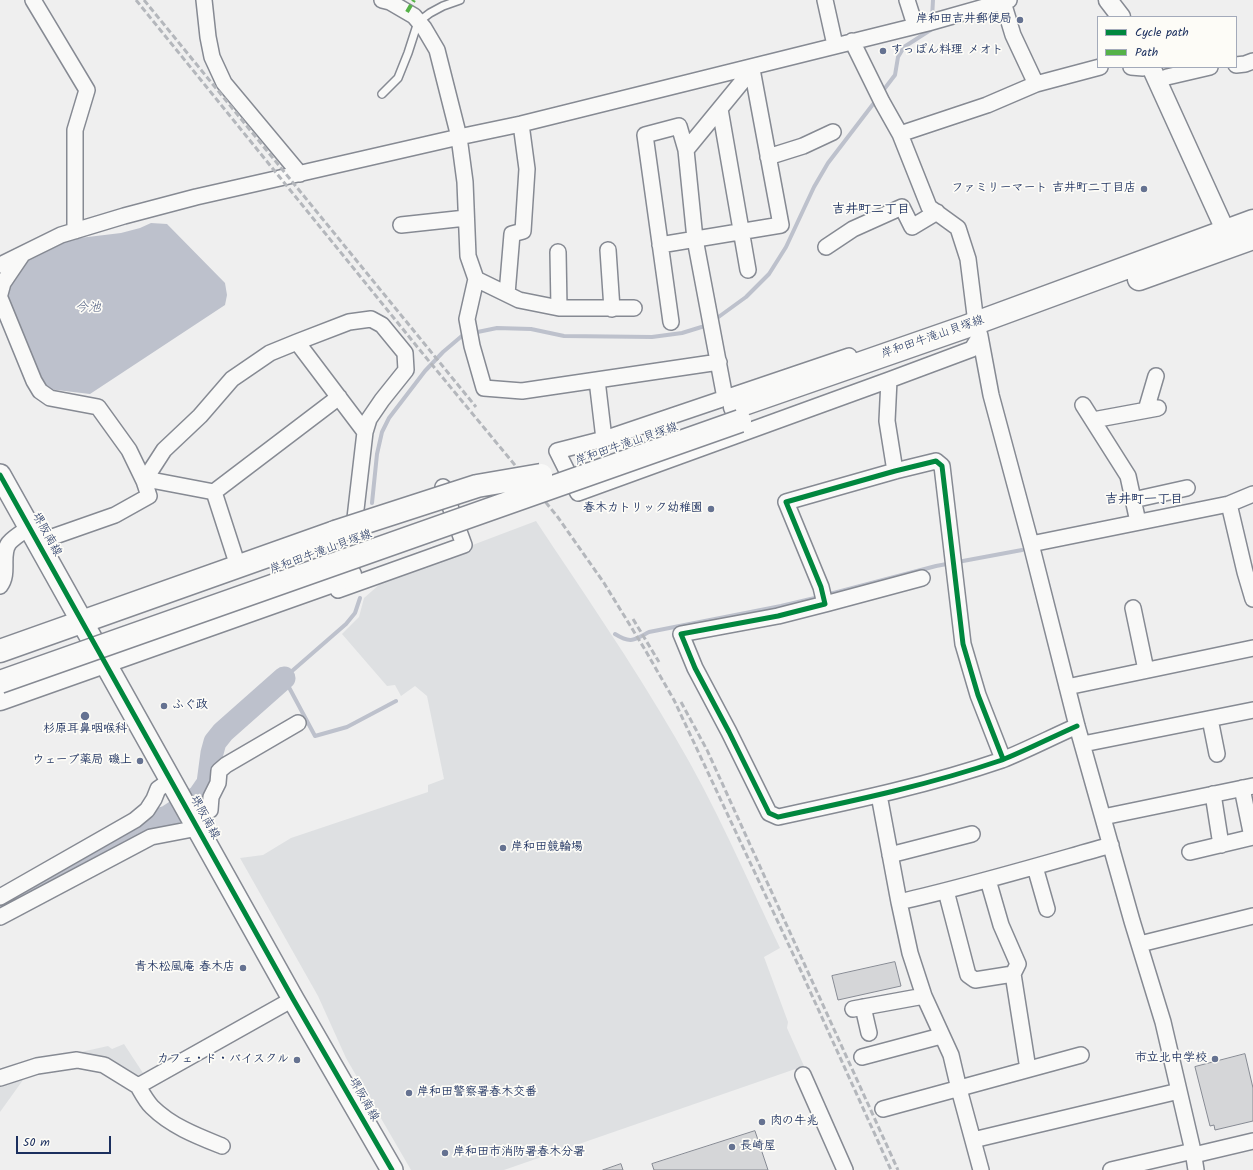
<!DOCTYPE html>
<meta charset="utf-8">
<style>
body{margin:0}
#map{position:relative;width:1253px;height:1170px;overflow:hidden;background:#efefef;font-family:Kalam,sans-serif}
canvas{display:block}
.legend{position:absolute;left:1097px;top:16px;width:140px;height:52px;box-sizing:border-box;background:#fdfcf7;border:1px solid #a3aaba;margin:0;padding:5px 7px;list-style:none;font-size:12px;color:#1b2f5e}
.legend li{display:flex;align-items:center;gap:8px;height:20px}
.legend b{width:20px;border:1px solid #a3aaba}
.scale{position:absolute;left:16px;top:1136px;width:95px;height:18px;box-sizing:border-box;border:2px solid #1b2f5e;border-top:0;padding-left:5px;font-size:12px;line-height:14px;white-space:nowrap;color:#1b2f5e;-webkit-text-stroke:3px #fdfcf7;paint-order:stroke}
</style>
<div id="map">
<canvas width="1253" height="1170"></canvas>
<ul class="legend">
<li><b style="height:5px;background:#00873e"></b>Cycle path</li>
<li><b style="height:5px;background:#55b248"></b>Path</li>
</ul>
<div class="scale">50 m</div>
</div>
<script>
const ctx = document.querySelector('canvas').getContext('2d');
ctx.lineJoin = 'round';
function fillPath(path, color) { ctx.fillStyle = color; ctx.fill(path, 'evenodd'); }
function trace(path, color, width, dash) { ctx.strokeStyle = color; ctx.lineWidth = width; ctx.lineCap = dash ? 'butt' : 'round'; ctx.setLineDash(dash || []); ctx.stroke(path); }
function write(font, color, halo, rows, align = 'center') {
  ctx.font = font + ' Kalam,"Klee One",sans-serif'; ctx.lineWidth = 3.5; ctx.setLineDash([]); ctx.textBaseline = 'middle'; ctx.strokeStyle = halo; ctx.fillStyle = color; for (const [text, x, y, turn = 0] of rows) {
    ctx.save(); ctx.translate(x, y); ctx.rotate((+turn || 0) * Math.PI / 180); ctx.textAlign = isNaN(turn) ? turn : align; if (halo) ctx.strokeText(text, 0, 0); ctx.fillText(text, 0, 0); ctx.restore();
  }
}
const green = new Path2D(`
 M536,521c47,71 96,142 139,216 40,67 71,140 105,211l-16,9 24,65 -1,6 17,38 -300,104h-93l-65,-112 -28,-62 -78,-138 23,-3 28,-17 137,-46v-7l16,-6 -17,-83 -12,-10 -14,10 -6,-11 -8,1 -45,-52 17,-17 5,-19 24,-21z
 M124,1044l19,29 -22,12 -38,-22 -2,-11 27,-6 4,3z
 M28,1073l-28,39v-31z`);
const water = new Path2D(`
 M151,223l16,1 58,59 2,12 -2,10 -135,89 -42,-5 -7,-7 -32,-79 -2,-10 20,-34 36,-19 58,-7 19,-5z`);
const stream = new Path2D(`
 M932,18l1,-18
 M882,92l13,-17 3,-18 6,-10 28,-18v-3
 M713,321l33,-24 23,-23 17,-27 28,-60 14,-24 49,-64
 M372,503l5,-49 5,-22 7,-14 36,-47 18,-19 20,-17 34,-7 34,1 33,7 88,1 30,-4 26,-8
 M826,595l110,-29 86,-16
 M360,598l-5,15 -9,11 -62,54 31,58 32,-9 49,-26
 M615,634c16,10 19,6 34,-2l132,-26 38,-9`);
const river = new Path2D(`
 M0,906l151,-84 16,-5 32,-21 9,-13 4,-30 3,-11 8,-10 61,-54`);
const building = new Path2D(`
 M895,962l6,24 -63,14 -6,-24z
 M1245,1054l8,34v33l-38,9 -1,-5 -4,1 -15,-59z
 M755,1131l13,39h-114l-2,-6z
 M621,1164l2,6h-20z`);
const service = new Path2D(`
 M382,94l16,-16 10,-25 10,-31 12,-9 13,-7 17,-6`);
const minor = new Path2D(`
 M33,0l54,90 -12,40v101
 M204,0l4,37 4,20 12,26 76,91
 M382,0l8,2 24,14 10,12 13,22 22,87 6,45 3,74 8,23 43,21 40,8h75
 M825,0l10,45
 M907,0l8,25
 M1003,2l10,33 23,49
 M852,41l30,61 18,32 29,73 29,21 10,31 8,64 4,13 11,59 40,149 46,182 55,195 31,101 30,129 3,19
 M1236,65l9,-1 8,-3
 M1131,67l12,1 1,-1
 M1158,81l9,-4 43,-10
 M720,109l28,161
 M900,134l87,-29 49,-21 64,-17
 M768,157l35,-11 30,-14
 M401,225l65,-7
 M660,245l121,-20 -29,-156
 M826,247l27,-18 49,-22 10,20 25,-15
 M608,250l4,59
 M558,252l1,56
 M0,265l61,-30 63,-19 72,-19 84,-19 179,-41 62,-13 407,-101 81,-23
 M476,279l-9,40 5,27 12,42 38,3 197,-29
 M0,294l3,-11 19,-28
 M507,294l5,-60 11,-3 4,-62 -6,-45
 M0,298l34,83 6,10 10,7 48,9 31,43 15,31 7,-1 63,12 22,68
 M671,322l-26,-187 34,-9 7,24
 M297,342l68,90
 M849,356l-245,83 -47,12 21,42 311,-113 83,-31 8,-13
 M597,380l7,59
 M889,380l-2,41 8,50
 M725,398l-30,-159 -9,-89 69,-84
 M1083,405l45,71 10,46
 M1146,410l10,-34
 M1093,420l65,-12
 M619,434l13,35
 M214,492l125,-95
 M1253,494l-24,10 16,68 8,27
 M1133,500l54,-12
 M38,542l77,-27 34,-19 -5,-15 20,-31 36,-34 32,-37 38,-26 27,-11 52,-20 22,-3 11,6 23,28 1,17 -24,30 -13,19 -4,13 -10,86
 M1031,544l198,-40
 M0,586c10,-13 0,-31 9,-43 5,-6 14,-11 21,-16
 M338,590l126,-45 -21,-58
 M825,604l97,-26
 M1133,608l13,62
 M1067,687l186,-39
 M1210,719l7,35
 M1083,744l170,-34
 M1003,759l-25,-64 -15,-51 -21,-178 -6,-5 -41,10 -109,31 35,85 4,17 -47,12 -97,18 14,34 34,64 40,81 9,4c75,-16 151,-32 224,-57 25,-10 50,-23 75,-34
 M1242,788l10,49
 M1213,794l8,51
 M879,795l20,107 11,51 14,43 27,59 8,34 22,81
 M1103,817l150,-31
 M193,820l17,-10 1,-13 7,-14 1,-12 7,-6 72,-42
 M1190,852l63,-15
 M890,855l82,-21
 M1035,867l12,42
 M988,880l13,45 17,39 -5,10
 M946,891l22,84 7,5 38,-6 15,95
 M0,897l135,-77 12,-10 7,-11 4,-10 13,-9
 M899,902c71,-16 141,-37 212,-57
 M0,917l151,-80 47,-9
 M1140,944l113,-28
 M863,1007l6,26
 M853,1009l71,-13
 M862,1057l79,-21
 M803,1075l42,95
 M0,1078l37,-12 40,-6 27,5 34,21 155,-87
 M138,1086c4,7 8,15 14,21 19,19 45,29 70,39
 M883,1109l198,-54
 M973,1140l206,-49
 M1194,1155l59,-14
 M1111,1170l82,-19`);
const tertiary = new Path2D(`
 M1108,0l13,17
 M1151,67l80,176`);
const secondary = new Path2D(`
 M0,475l293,524 99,171`);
const primary = new Path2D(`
 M1139,279l114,-41
 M735,407l230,-80 288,-106
 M0,651l335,-119
 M0,699l350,-124`);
const rail = new Path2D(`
 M136,0l283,349 138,167 47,67 40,65 30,52 126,269 91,201
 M144,0l332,407
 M633,619l26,43
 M681,702l26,48 191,420`);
const primaryBridge = new Path2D(`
 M335,532l142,-46 64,-11
 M0,682l740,-261`);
const quiet = new Path2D(`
 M407,12l7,-12`);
const cycleway = new Path2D(`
 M0,475l293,524 99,171
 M1003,759l-25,-64 -15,-51 -21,-178 -6,-5 -41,10 -109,31 35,85 4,17 -47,12 -97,18 14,34 34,64 40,81 9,4c75,-16 151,-32 224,-57 25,-10 50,-23 75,-34`);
const markers = [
 [1020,20,4,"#657291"],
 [883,51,4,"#657291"],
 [1144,189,4,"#657291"],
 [711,509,4,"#657291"],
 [164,706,4,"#657291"],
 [85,716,5,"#657291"],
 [140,761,4,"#657291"],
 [503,848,4,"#657291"],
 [243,968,4,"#657291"],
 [1215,1059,4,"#657291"],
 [297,1060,4,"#657291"],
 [409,1093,4,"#657291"],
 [762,1122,4,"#657291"],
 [732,1147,4,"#657291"],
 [445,1153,4,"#657291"]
];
const poiNames = [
 ["岸和田吉井郵便局",1012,20],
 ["すっぽん料理 メオト",891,51,"left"],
 ["ファミリーマート 吉井町二丁目店",1136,189],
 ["春木カトリック幼稚園",703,509],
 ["ふぐ政",172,706,"left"],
 ["杉原耳鼻咽喉科",85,730,"center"],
 ["ウェーブ薬局 磯上",132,761],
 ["岸和田競輪場",511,848,"left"],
 ["青木松風庵 春木店",235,968],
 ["市立北中学校",1207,1059],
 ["カフェ・ド・バイスクル",289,1060],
 ["岸和田警察署春木交番",417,1093,"left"],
 ["肉の牛兆",770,1122,"left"],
 ["長崎屋",740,1147,"left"],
 ["岸和田市消防署春木分署",453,1153,"left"]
];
const streetNames = [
 ["岸和田牛滝山貝塚線",933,338,-19],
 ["岸和田牛滝山貝塚線",627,445,-19],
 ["堺阪南線",46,535,61],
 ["岸和田牛滝山貝塚線",321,553,-20],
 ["堺阪南線",204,818,61],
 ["堺阪南線",363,1100,60]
];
const neighbourhoodNames = [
 ["吉井町二丁目",871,211],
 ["吉井町一丁目",1144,501]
];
const waterNames = [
 ["今池",88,309]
];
fillPath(green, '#dee0e2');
fillPath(water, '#bdc1cc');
trace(stream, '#bdc1cc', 4);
trace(river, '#bdc1cc', 23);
fillPath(building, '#d5d6d8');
trace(building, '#868a93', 1);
trace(service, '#868a93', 10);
trace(minor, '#868a93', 18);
trace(tertiary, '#868a93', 21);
trace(secondary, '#868a93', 24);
trace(primary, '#868a93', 25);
trace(service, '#f9f9f8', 7);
trace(minor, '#f9f9f8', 15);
trace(tertiary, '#f9f9f8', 18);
trace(secondary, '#f9f9f8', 21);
trace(primary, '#f9f9f8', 22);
trace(rail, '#b4b7bc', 3, [6, 3]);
trace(primaryBridge, '#868a93', 25, []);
trace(primaryBridge, '#f9f9f8', 22);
trace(quiet, '#55b248', 4, [8, 4]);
trace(cycleway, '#00873e', 5);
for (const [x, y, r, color] of markers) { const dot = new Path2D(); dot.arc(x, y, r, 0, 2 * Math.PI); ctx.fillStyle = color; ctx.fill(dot); trace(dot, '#fdfcf7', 1.5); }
write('bold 12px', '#1b2f5e', '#fdfcf7', poiNames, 'right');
write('12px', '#1b2f5e', '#fdfcf7', streetNames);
write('bold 13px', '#1b2f5e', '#fdfcf7', neighbourhoodNames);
write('italic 13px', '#4c5b7f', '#fdfcf7', waterNames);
</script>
